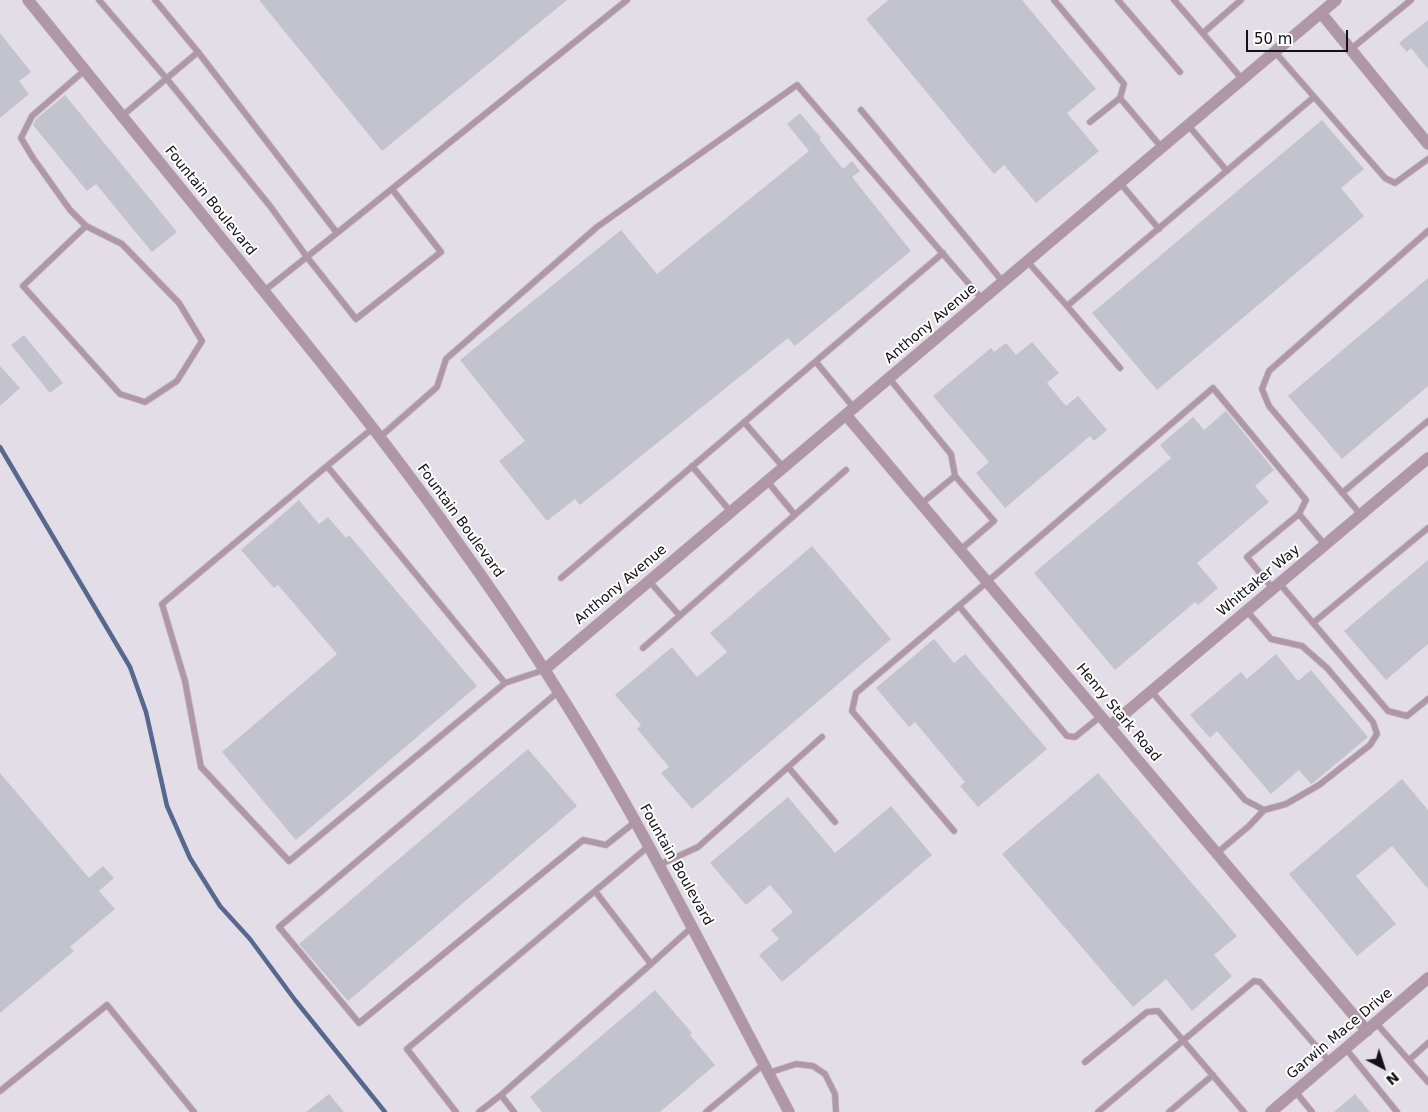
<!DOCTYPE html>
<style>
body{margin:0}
#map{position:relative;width:1428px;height:1112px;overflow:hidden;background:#e2dde7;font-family:"DejaVu Sans",sans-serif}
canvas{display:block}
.north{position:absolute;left:1358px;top:1042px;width:50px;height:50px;-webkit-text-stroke:4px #fff;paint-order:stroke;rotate:140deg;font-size:14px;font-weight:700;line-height:20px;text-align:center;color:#131114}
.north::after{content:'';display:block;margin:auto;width:18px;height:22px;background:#131114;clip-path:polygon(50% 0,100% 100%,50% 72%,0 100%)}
.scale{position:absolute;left:1246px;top:30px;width:102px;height:22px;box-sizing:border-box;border:2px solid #131114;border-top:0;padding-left:6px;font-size:15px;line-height:18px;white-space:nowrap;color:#131114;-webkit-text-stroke:4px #fff;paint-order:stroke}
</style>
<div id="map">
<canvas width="1428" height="1112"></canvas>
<div class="north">N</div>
<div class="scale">50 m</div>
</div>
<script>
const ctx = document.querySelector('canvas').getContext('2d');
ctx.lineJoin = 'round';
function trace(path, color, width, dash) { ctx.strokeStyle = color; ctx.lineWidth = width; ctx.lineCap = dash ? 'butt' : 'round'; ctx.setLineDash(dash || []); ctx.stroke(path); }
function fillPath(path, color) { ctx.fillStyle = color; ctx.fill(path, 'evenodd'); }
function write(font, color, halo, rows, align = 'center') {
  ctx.font = font + ' "DejaVu Sans",sans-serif'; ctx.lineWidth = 4; ctx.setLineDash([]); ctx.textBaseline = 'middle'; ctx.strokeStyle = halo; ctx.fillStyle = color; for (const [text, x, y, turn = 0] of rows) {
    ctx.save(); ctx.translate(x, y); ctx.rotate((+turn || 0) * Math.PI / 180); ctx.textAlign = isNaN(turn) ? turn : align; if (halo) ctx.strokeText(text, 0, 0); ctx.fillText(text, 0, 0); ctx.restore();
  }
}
const stream = new Path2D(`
 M0,447l130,220 16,45 21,94 23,52 30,48 30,33 45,61 90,112`);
const building = new Path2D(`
 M259,0h308l-185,151z
 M888,0h134l74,89 -29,24 32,38 -63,52 -32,-38 -10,9 -128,-155z
 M1428,20v49l-17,-21 -4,4 -8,-9z
 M0,33l31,39 -12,9 10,13 -29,24z
 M65,95l112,137 -25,20 -56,-68 -9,7 -54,-66 3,-6z
 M800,113l21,25 -2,1 24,30 9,-8 8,10 -8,6 59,74 -116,95 -7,-8 -208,167 -5,-6 -28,22 -48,-60 26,-20 -65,-81 161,-130 36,44 152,-123 -22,-27z
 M1322,120l42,49 -23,19 23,28 -207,174 -65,-77z
 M1428,278v108l-86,73 -54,-63z
 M24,335l39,48 -13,10 -39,-48z
 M1032,342l27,31 -12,10 19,23 12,-10 29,34 -13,11 -4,-5 -85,72 -29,-35 13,-11 -56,-66 58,-48 3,4 12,-9 10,12z
 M0,366l20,22 -20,18z
 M1226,411l48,59 -19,16 14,16 -72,61 21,25 -20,17 -3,-3 -80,68 -81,-97 137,-115 -11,-13 33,-28 11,13z
 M299,500l20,24 9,-7 18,21 3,-3 128,151 -181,154 -74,-88 115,-98 -59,-69 -4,3 -33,-38z
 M812,546l79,93 -199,170 -31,-36 8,-6 -32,-38 4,-4 -26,-30 57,-48 25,30 30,-25 -17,-19z
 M1428,560v84l-42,36 -42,-49z
 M934,639l20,24 11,-9 82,95 -69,58 -18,-21 5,-4 -50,-60 -6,5 -33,-39z
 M1276,654l22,27 13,-11 57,67 -55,46 -2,1 -12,-14 -28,24 -54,-63 -7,7 -20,-23 51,-43 6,7z
 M528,749l49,57 -229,195 -49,-57z
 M0,773l89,105 14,-12 11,12 -15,13 16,18 -45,38 4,4 -74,62z
 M1098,773l139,163 -23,19 18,21 -40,35 -26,-32 -33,28 -131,-153z
 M1402,779l26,31v79l-36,-43 -36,30 40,48 -39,32 -68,-82z
 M788,797l47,56 56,-47 41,49 -150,127 -23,-27 20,-16 -8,-9 22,-18 -23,-27 -24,20 -36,-42z
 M655,990l37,43 -2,2 25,30 -55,47h-118l-12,-15z
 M329,1094l15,18h-38z
 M1355,1094l15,18h-36z`);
const lane = new Path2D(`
 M99,0l67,78 104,128 37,51 49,62 85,-67 -49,-63
 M1054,0l70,84 -4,14 42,50
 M1118,0l62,72
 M1174,0l68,79
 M1203,33l38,-33
 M1351,49l60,-49
 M198,52l139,181 -73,58
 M1275,52l110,126 10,5 33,-24
 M85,70l-53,46 -11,22 12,20 37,52 16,16 36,18 57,59 23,38 -25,40 -32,21 -25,-8 -97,-108 63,-60
 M861,110l142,172
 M122,116l76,-64 -43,-52
 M1090,122l30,-24
 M1188,125l39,46
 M1120,183l39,46
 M337,233l290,-233
 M1027,261l40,45 247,-209
 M1067,306l53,62
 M816,362l38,46
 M889,378l62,76 4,22 -34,28
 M744,422l40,46
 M373,428l-46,38 178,217 39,-13
 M380,437l57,-50 9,-28 151,-132 200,-142 185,214
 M327,466l-165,138 23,77 16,86 88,94 216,-178
 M692,466l39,46
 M955,476l39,45 -34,29
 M767,481l28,34
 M1342,493l86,-72
 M1299,514l26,31
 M1361,515l-92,-109 -7,-17 7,-18 159,-140
 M561,578l382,-325
 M649,581l31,35
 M1280,584l108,127 19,5 21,-17
 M959,606l108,130 8,1 26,-21
 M1313,623l115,-95
 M643,648l203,-178
 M558,692l-279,235 80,96 224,-183 23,5 29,-23
 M1152,692l93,108 19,10 22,-6 33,-19 51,-40 7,-11 -4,-12 -46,-54 -25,-22 -31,-7 -24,-28
 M788,767l47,55
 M954,831l-102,-120 4,-18 131,-111 226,-194 93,112 -7,14 -52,43 26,32
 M649,846l-54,45 56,73 41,-37
 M1217,853l32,-27 15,-16
 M659,865l39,-18 124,-110
 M1376,1023l52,59
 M1346,1049l51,63
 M1409,1060l19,-17
 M1085,1062l62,-50 11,-1 86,101
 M768,1073l28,-9 17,2 12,8 10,20 1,18
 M0,1091l107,-86 87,107
 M1295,1091l17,21
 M456,1112l-49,-63 188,-158
 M479,1112l22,-17
 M514,1112l-13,-17 150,-131
 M706,1112l58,-48
 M1098,1112l156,-131 6,1 70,80
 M1169,1112l44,-37`);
const street = new Path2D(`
 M28,0c70,86 140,172 210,259 75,93 151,186 220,284 62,86 120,176 172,269 55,99 106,200 159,300
 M1321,13l107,131
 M846,415l521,616
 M544,670l792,-670
 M1110,726l318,-268
 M1271,1112l157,-134`);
const streetNames = [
 ["Fountain Boulevard",210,201,51],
 ["Anthony Avenue",931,324,-40],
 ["Fountain Boulevard",460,521,54],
 ["Whittaker Way",1259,581,-40],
 ["Anthony Avenue",621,585,-40],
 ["Henry Stark Road",1118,713,50],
 ["Fountain Boulevard",676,865,61],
 ["Garwin Mace Drive",1340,1034,-40]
];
trace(stream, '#56688e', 4.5);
fillPath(building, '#c3c3ce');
trace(lane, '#bdb8c1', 7);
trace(street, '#bdb8c1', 12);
trace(lane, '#b097a8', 5.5);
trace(street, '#b097a8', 11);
write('14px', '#131114', '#fff', streetNames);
</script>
